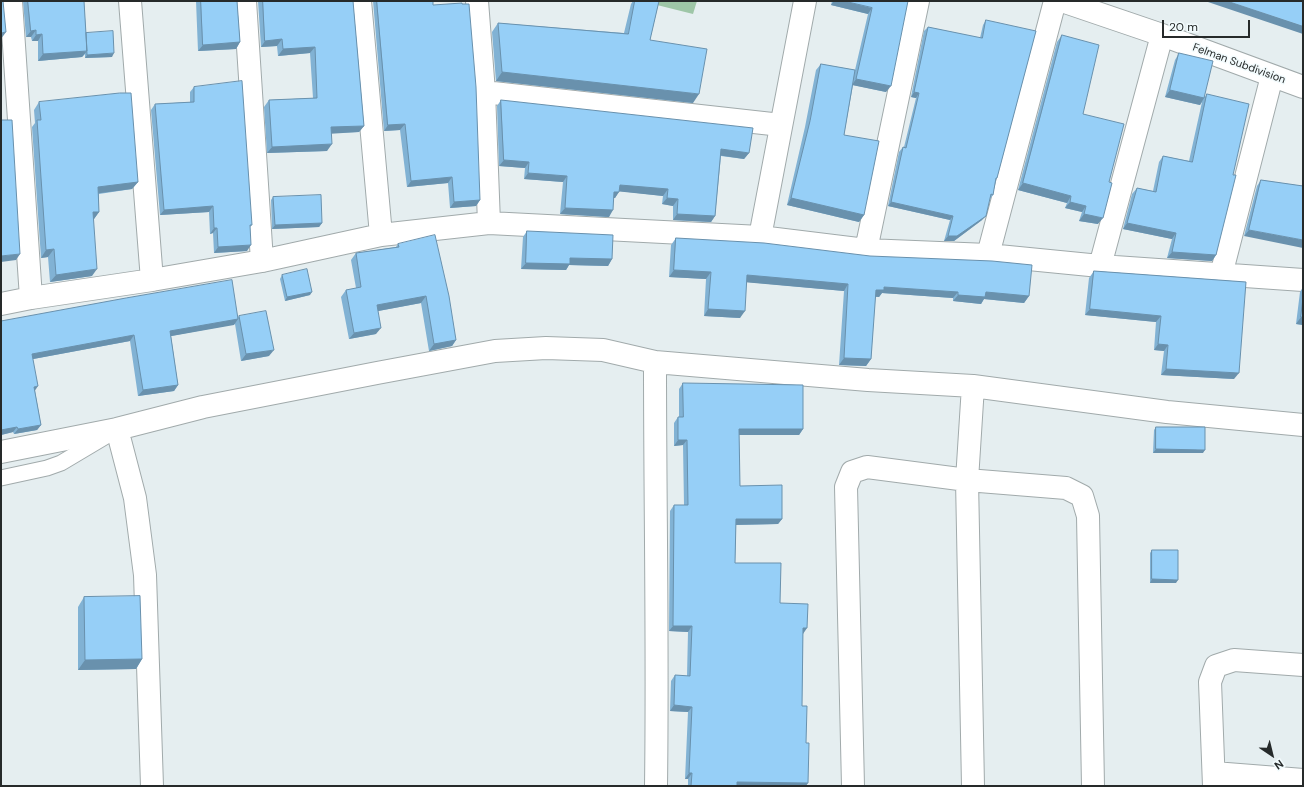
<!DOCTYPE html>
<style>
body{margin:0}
#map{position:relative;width:1304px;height:787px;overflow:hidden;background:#e5eef0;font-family:"DM Sans",sans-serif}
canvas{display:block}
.frame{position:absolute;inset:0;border:2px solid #262a2a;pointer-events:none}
.north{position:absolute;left:1252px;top:735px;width:40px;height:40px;-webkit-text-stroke:3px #f2fbfd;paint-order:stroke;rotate:145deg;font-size:11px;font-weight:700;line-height:16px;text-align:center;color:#262a2a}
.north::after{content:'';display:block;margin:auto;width:14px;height:18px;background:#262a2a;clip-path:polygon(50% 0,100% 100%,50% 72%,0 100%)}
.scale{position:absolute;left:1162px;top:20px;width:88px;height:18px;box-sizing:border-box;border:2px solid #262a2a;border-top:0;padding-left:5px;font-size:12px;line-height:14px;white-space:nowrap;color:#262a2a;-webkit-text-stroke:3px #f2fbfd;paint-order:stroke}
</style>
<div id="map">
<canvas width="1304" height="787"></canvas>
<div class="frame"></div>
<div class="north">N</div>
<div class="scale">20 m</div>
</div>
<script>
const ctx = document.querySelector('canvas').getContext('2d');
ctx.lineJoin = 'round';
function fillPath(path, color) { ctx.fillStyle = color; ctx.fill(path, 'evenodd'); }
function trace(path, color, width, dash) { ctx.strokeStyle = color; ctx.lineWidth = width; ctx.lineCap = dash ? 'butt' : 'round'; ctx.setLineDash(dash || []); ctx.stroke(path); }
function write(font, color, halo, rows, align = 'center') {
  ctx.font = font + ' "DM Sans",sans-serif'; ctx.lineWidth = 3; ctx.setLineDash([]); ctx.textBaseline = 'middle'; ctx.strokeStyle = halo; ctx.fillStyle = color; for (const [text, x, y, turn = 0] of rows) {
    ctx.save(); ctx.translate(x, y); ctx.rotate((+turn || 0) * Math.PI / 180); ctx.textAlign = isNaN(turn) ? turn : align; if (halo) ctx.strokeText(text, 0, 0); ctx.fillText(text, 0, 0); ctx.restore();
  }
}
const green = new Path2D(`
 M641,1h56l-4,13z`);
const service = new Path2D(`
 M1,478l46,-10 14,-5 47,-28`);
const minor = new Path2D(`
 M11,1l20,297
 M130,1l22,279
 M245,1l17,260
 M360,1l21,234
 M477,1l7,91 5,131
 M1062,1l100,34 141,52
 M484,92l297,33
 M760,237l45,-236
 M866,250l52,-249
 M988,255l67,-254
 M1100,266l62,-231
 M1221,275l51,-199
 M1,304l30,-6 121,-18 110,-19 119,-26 108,-12 271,14 106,13 122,5 112,11 203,14
 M655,362c0,142 3,283 1,424
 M973,386l-6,94 6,306
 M117,429l18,69 10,77 7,211
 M1,452l116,-23 86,-22 174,-34 118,-22 51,-3 57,2 52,12 213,18 105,6 194,26 136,13
 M1214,773l89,7
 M853,786l-7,-299 6,-15 15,-5 100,13 99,8 16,8 6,20 5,270
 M1214,786l-4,-104 6,-16 18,-6 69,5`);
const wall = new Path2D(`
 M23,1h61l2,32 26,24 -27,1v-4l-3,3 -44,4v-20h-6l-1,-4h-5z
 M196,1h41l3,41 -4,7 -38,2z
 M258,1h95l11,125 -5,6 -28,1 -4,18 -60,2 -3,-46 5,-7 44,-2 -3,-45 -32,3 -1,-10 -16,1z
 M373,1h60v4l47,195 -4,6 -26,2 -2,-25 -41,4 -7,-57 -16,1z
 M633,1h26l-9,39 43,63 -197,-22 -4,-49 6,-9 126,10 7,-29z
 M832,1h76l-22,91 -33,-7 -9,50 20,80 -5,7 -72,-17 18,-78 11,-57 5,-6 34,6 13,-56 -37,-9z
 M986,20l11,158 -2,3 -2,14 -3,4 -8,21 -28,21h-10l6,-21 -62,-14 11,-54 4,-5h1l12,-49 -5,-1 13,-66 4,-4 52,11 3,-13z
 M1062,35l21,79 15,110 -19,-3 3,-9 -17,-4 2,-5 -49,-13 39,-148z
 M1179,53l26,44 2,-3 26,81 -17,80 -4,6 -45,-3 5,-19 -49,-10 9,-35 5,-6 16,3 6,-29 4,-6 26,5 13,-59 -2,3 -35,-8 10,-37z
 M194,87l58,138 -2,2 -3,24 -33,2 -1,-20 -3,1 -1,-22 -49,3 -9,-105 4,-6 35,-2v-10z
 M501,100l248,53 -5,6 -23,-3 -6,60 -4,6 -38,-2v-14l-11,-2 1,-8 -44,-5 -4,7h-1l-5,19 -49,-3 3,-32 -39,-3 1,-11 -26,-2 -2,-60z
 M39,102l99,80 -6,7 -33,5v18l-5,7h-1l-1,57 -42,6 -2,-25 -7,1 -9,-131 3,-4 -1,-13z
 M1261,180l42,6 -59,50 13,-50z
 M273,197l49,26 -3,4 -47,2 -1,-29z
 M527,231l85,28 -4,7 -39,-1 -3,5 -45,-1 2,-32z
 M676,238l353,58 -5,7 -40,-4 -3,5 -28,-3v-3l-71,-5 -3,4h-4l-4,62 -5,7 -27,-1 5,-74 -97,-9 -7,36 -36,-2 2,-37 -37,-2 2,-32z
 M398,244l58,96 -4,6 -23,5 -8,-48 -43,8 -2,23 -27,5 -8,-42 5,-7 10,-2 -5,-28 5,-7 40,-6z
 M1094,271l152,11 -12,97 -73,-4 3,-24 -10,-1 2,-28 -71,-7 4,-37z
 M282,275l28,20 -25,6 -5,-22z
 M1303,287v38l-7,-1 4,-32z
 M239,316l30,40 -28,5 -6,-37 -64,12 7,49 -4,6 -36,5 -8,-55 -97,18 2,32 6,34 -4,5 -23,4 -1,-2 -12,3v-114l237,-4z
 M683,383l120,46 -4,6h-60l1,51 42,33 -4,5 -42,1 -1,38 45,40 23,30 -1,73 4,37v43h-118v-7h-3l3,-67 -18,-1 1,-30 4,-6 12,1 1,-44 -19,-1 1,-120 4,-6h10l-1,-60 -9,1v-23l4,-6h1v-28z
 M1156,427l47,26h-50l1,-23z
 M1152,550l24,33h-26v-30z
 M84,597l58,62 -6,10 -58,1v-63z`);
const shadedWall = new Path2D(`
 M834,1h10l28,7 -4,6 -37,-9z
 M1205,1h22l76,25v8z
 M36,30l-5,7h-5l5,-6z
 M6,32l-5,7v-6z
 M42,34l-4,7h-6l4,-6z
 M282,39l-5,7 -16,1 4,-6z
 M240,42l-4,7 -38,2 5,-6z
 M315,47l-5,6 -32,3 5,-7z
 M87,51l-5,6 -44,4 5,-7z
 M114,53l-2,4 -27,1 2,-3z
 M502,72l197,22 -6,9 -197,-22z
 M856,79l35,7 -5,6 -34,-7z
 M1170,90l34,8 -4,7 -35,-8z
 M914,92l5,1 -3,5 -5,-1z
 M405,124l-5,6 -16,1 4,-6z
 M364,126l-5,6 -32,2 4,-7z
 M332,144l-5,7 -60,2 5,-6z
 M721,149l28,4 -5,6 -27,-4z
 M504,160l25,2 -4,6 -26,-2z
 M528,173l39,3 -4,6 -39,-3z
 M452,177l-4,6 -41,4 4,-6z
 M138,182l-6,7 -39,5 5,-7z
 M1023,183l48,13 -4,7 -49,-13z
 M620,185l48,4 -5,7 -48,-5z
 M614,192h5l-4,6h-5z
 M667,198l11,1 -5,7 -11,-2z
 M791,198l73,17 -5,7 -72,-17z
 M480,200l-4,6 -26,2 4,-6z
 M891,202l62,14 -3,4 -62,-14z
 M1070,202l16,4 -4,6 -17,-4z
 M213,206l-4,6 -49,3 4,-5z
 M565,208l48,2 -4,7 -49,-3z
 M93,212h6l-5,7 -7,1z
 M677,214l38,2 -4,6 -38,-2z
 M1084,214l19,4 -5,6 -19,-3z
 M986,216l-4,4 -28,21h-10l4,-5z
 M322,223l-3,4 -47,2 3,-4z
 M1127,223l49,10 -4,6 -49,-10z
 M214,228h3l-4,5 -3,1z
 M1249,230l54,10v8l-59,-12z
 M251,245l-4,6 -33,2 4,-6z
 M54,249l-6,8 -7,1 5,-8z
 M1172,252l44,3 -4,6 -45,-3z
 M20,254l-4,6 -15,2v-6z
 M570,258l42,1 -4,7 -39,-1 -3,5 -45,-1 5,-6z
 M97,269l-5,7 -42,6 6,-7z
 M674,270l37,2 -5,7 -37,-2z
 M747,275l101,9 -4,7 -101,-9z
 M884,287l74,5 -5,6 -71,-5 -3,4 -8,-1 5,-6z
 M312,292l-2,3 -25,6 2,-4z
 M986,292l43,4 -5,7 -40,-4 -3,5 -28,-3 5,-6z
 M426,296l-5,7 -48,9 4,-7z
 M708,309l37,2 -5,7 -36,-2z
 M1090,309l71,7 -5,6 -71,-7z
 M1301,317h2v8l-7,-1z
 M238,319l-4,6 -68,12 4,-6z
 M381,328l-5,6 -27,5 5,-6z
 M134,335l-4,6 -102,19 4,-6z
 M456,340l-4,6 -23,5 5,-7z
 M1158,344l10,1 -4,6 -10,-1z
 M274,350l-5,6 -28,5 5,-7z
 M844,358l27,1 -5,7 -27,-1z
 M1166,369l73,4 -5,6 -73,-4z
 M178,385l-4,6 -36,5 5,-6z
 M38,386l-4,6v-5z
 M41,425l-4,5 -23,4 4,-5z
 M17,427l-4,5 -12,3v-5z
 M739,429h64l-4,6h-64z
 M678,440h9l-4,5 -9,1z
 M1156,449l49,1 -2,3h-50z
 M736,519h46l-4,5 -46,1z
 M1152,579l26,1 -2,3h-26z
 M673,626h19l-4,6 -19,-1z
 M803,628h4l-4,6z
 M142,659l-6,10 -58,1 7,-10z
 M674,705l18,2 -4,5 -18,-1z
 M689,773h3l-4,6h-3z
 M737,782l71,1 -2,3h-71z`);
const building = new Path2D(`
 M1,1h2l3,31 -5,1z
 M28,1h56l3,50 -44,3 -1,-20 -6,1v-5l-5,1z
 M201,1h36l3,41 -37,3z
 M263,1h90l11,125 -33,1 1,17 -60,3 -3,-47 48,-2 -2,-51 -32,2 -1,-10 -17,2z
 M377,1h56v4l29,-2v1h7l7,83 4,113 -26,2 -2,-25 -41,4 -6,-57 -17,1z
 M635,1h24l-9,39 57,9 -8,45 -197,-22 -4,-49 130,11z
 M844,1h64l-17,85 -35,-7 16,-71z
 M1227,1h76v25z
 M986,20l50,11 -39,147h-1l-3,17 -2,-1 -5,22 -29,20h-9l5,-20 -62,-14 12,-55 3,1 13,-55 -5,-1 14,-65 54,11z
 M113,31l1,22 -27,2 -1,-22z
 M1062,35l37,10 -16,69 41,10 -15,58 3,1 -9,35 -19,-4 2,-8 -16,-4 1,-6 -48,-13z
 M1179,53l34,8 -9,37 -34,-8z
 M821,64l34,6 -11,65 35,6 -15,74 -73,-17 19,-77z
 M242,81l10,144h-2l1,20 -33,2 -1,-19h-3l-1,-22 -49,4 -9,-106 39,-2v-15z
 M120,93h11l7,89 -40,5 1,25h-6l4,57 -41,6 -2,-26 -8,1 -9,-130h4l-2,-18z
 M1207,94l42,10 -16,71h3l-20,80 -44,-3 4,-19 -49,-10 10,-35 19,4 7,-36 29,6z
 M501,100l252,28 -4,25 -28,-4 -6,67 -38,-2 1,-15 -11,-1 1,-9 -48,-4 -1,7h-5l-1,18 -48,-2 2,-32 -39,-3 1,-11 -25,-2z
 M1,120h11l8,134 -19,2z
 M1261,180l42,6v54l-54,-10z
 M321,195l1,28 -47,2 -2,-28z
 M527,231l86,4 -1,24 -42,-1v6l-44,-1z
 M435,235l14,61 7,44 -22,4 -8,-48 -49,9 4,23 -27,5 -8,-43 15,-3 -5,-34 43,-6 -1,-3z
 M676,238l88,5 106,13 122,5 40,4 -3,31 -43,-4 -1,5 -27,-2v-3l-74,-5v3h-8l-5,69 -27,-1 4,-74 -101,-9 -2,36 -37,-2 3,-37 -37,-2z
 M307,269l5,23 -25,5 -5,-22z
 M1094,271l152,11 -7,91 -73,-4 2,-24 -10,-1 3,-28 -71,-7z
 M232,280l6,39 -68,12 8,54 -35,5 -9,-55 -102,19 6,32 -4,1 7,38 -23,4 -1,-2 -16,3v-109l125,-23z
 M1303,299v18h-2z
 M266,311l8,39 -28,4 -7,-38z
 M683,383l120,2v44h-64l1,57 42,-1v34h-46l-1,44h46l-1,40 28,1 -1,24h-4l-1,78h5l-1,37h3l-1,40 -71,-1v4h-46l1,-13h-3l3,-66 -18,-2 1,-30 15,1 2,-50h-19l1,-121h14l-1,-65h-9v-23h5z
 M1156,427h49v23l-49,-1z
 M1152,550h26v30l-26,-1z
 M140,596l2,63 -57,1 -1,-63z`);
const streetNames = [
 ["Felman Subdivision",1239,64,20]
];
fillPath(green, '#9ec6a7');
trace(service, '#a1aaab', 17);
trace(minor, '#a1aaab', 24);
trace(service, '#fff', 15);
trace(minor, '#fff', 22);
fillPath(wall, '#81b2d4');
fillPath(shadedWall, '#6991ad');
fillPath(building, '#96cff7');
trace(building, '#6991ad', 1);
write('11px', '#262a2a', '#f2fbfd', streetNames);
</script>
